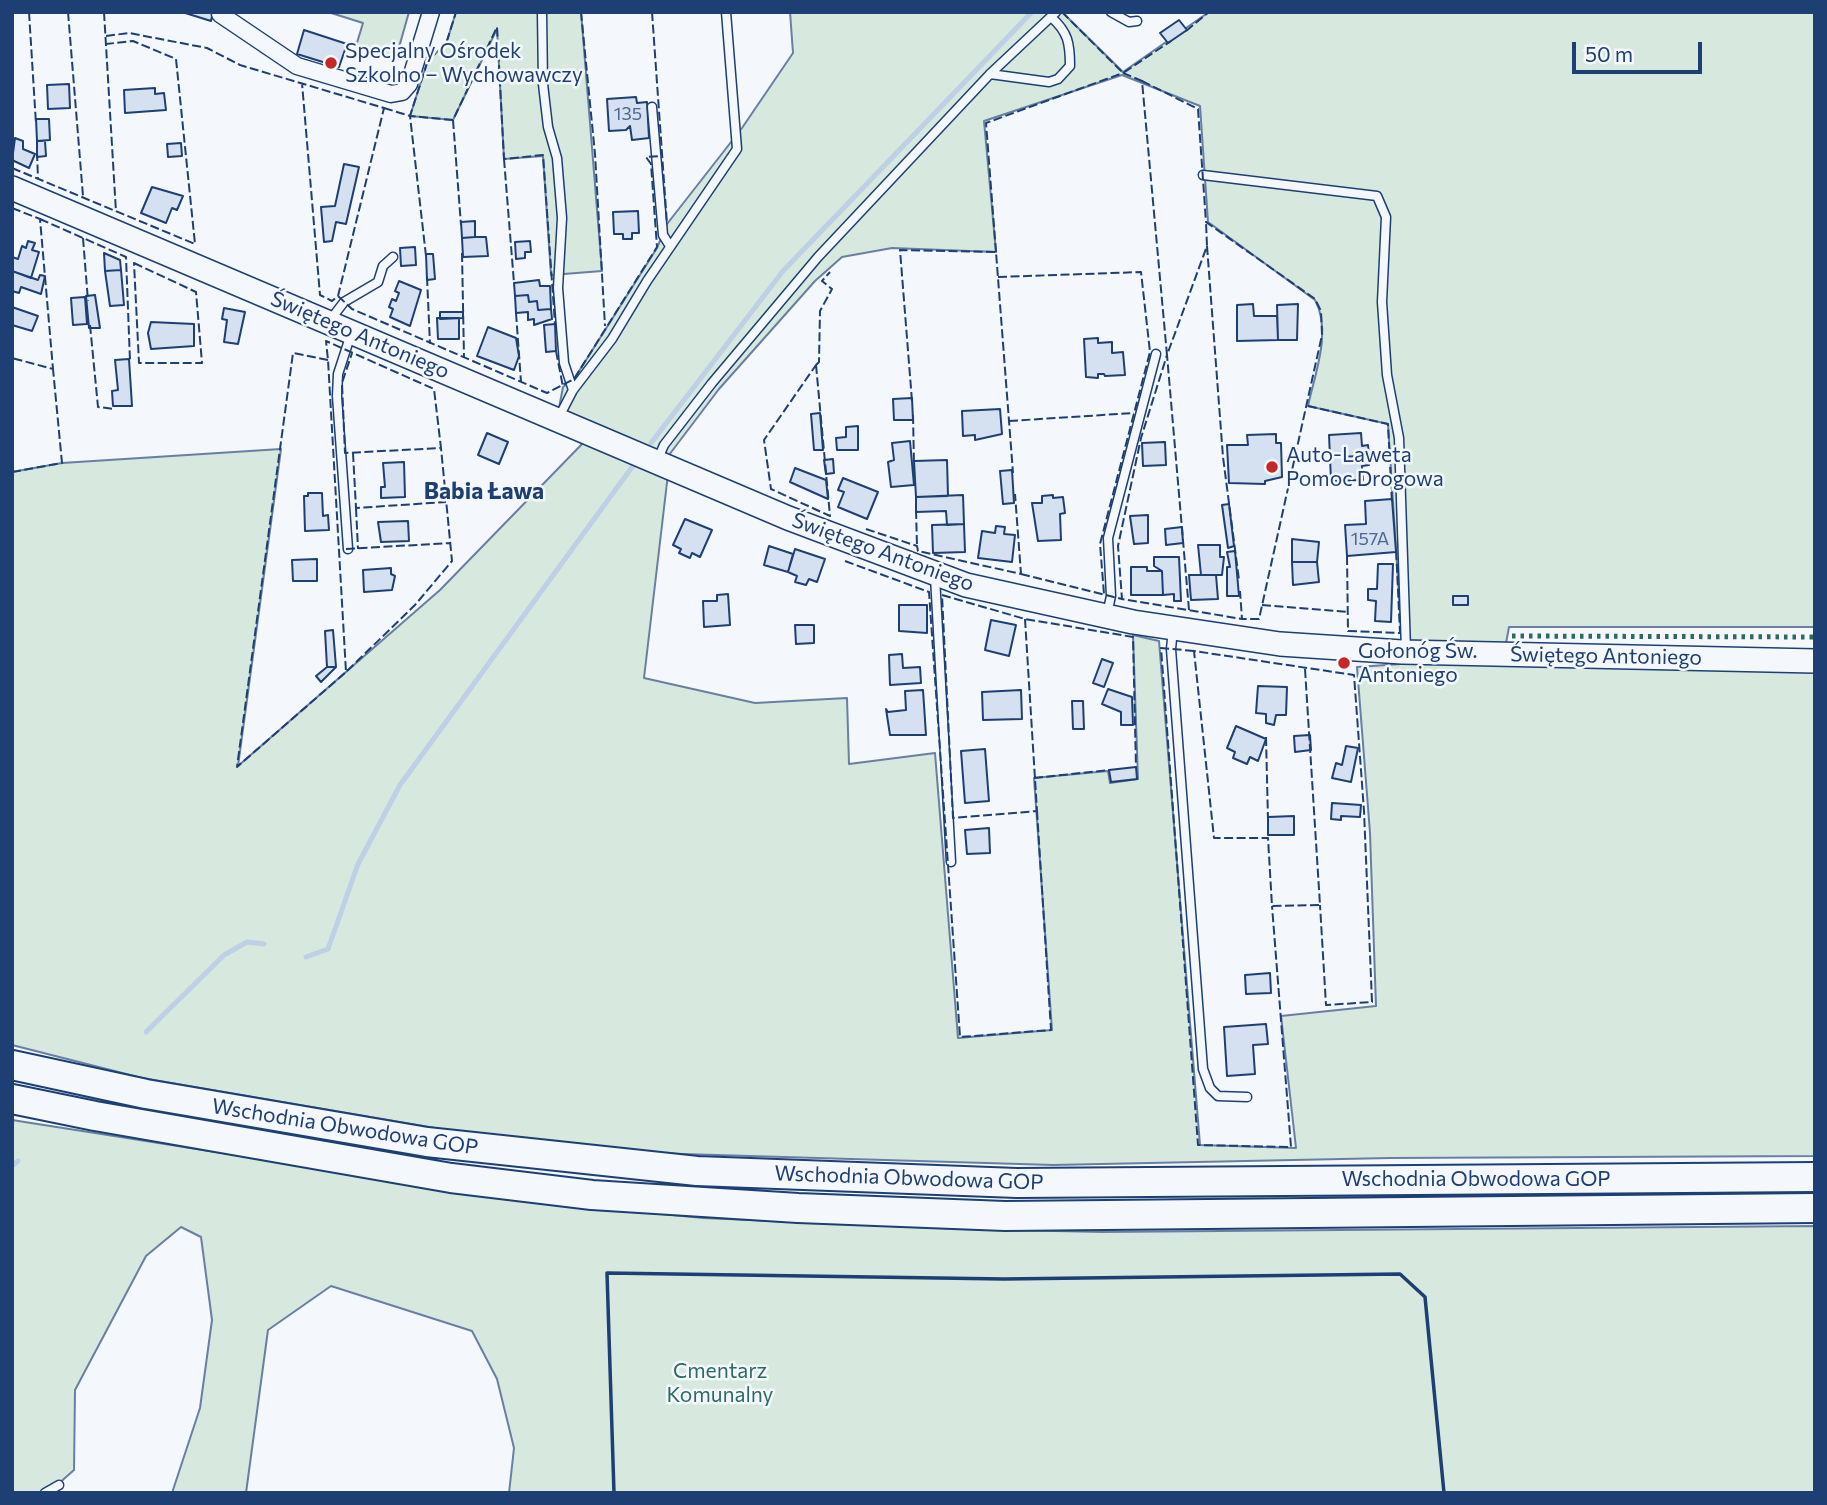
<!DOCTYPE html>
<meta charset="utf-8">
<style>
body{margin:0}
#map{position:relative;width:1827px;height:1505px;overflow:hidden;background:#f4f7fb;font-family:Commissioner,sans-serif}
canvas{display:block}
.frame{position:absolute;inset:0;border:14px solid #1d3f73;pointer-events:none}
.scale{position:absolute;left:1572px;top:42px;width:130px;height:32px;box-sizing:border-box;border:4px solid #1d3f73;border-top:0;padding-left:9px;font-size:21px;line-height:24px;white-space:nowrap;color:#1d3f73;-webkit-text-stroke:5px #f4f7fb;paint-order:stroke}
</style>
<div id="map">
<canvas width="1827" height="1505"></canvas>
<div class="frame"></div>
<div class="scale">50 m</div>
</div>
<script>
const ctx = document.querySelector('canvas').getContext('2d');
ctx.lineJoin = 'round';
function fillPath(path, color) { ctx.fillStyle = color; ctx.fill(path, 'evenodd'); }
function trace(path, color, width, dash) { ctx.strokeStyle = color; ctx.lineWidth = width; ctx.lineCap = dash ? 'butt' : 'round'; ctx.setLineDash(dash || []); ctx.stroke(path); }
function write(font, color, halo, rows, align = 'center') {
  ctx.font = font + ' Commissioner,sans-serif'; ctx.lineWidth = 5; ctx.setLineDash([]); ctx.textBaseline = 'middle'; ctx.strokeStyle = halo; ctx.fillStyle = color; for (const [text, x, y, turn = 0] of rows) {
    ctx.save(); ctx.translate(x, y); ctx.rotate((+turn || 0) * Math.PI / 180); ctx.textAlign = isNaN(turn) ? turn : align; if (halo) ctx.strokeText(text, 0, 0); ctx.fillText(text, 0, 0); ctx.restore();
  }
}
const green = new Path2D(`
 M328,12h81l-13,46 -40,-12 7,-23z
 M456,12h125l21,259 -51,4 -8,-119 -39,3 -7,-130 -44,91 -43,-4 18,-56 18,-16z
 M790,12h272l61,60 86,-60h606v615h-306l-3,16 -104,1 -14,-220 -80,-18c7,-33 24,-75 7,-106l-107,-78 -8,-116 -78,-31 -138,46 12,131 -104,-4 -50,9 -27,24 -96,108 -50,66 -110,-47 4,-21 11,-8 83,-131 10,-24 75,-96 51,-75z
 M583,443l85,31 -24,204 111,25 92,-5 2,66 86,-11 23,285 94,-8 -18,-252 74,-7 2,12 28,-4 -5,-144 26,6 41,504 96,3 -15,-132 95,-10 -6,-173 -13,-166 73,-5 385,6v488l-425,2 -337,7 -404,-12 -185,-20 -322,-55 -130,-33v-573l50,-9 219,-14 -43,317 202,-176z
 M12,1120l516,81 175,17 260,11 139,3 713,-6v267h-1306l5,-45 -17,-69 -25,-48 -141,-45 -63,44 -22,163h-74l28,-85 12,-88 -11,-83 -20,-10 -35,29 -71,134 -1,80 -26,23h-36z`);
const stream = new Path2D(`
 M651,443l132,-172 249,-259
 M306,957l22,-8 30,-85 42,-79 235,-322
 M146,1032l78,-77 23,-13 17,2
 M12,1166l6,-5`);
const building = new Path2D(`
 M182,12h31l-2,9z
 M1179,20l8,10 -19,13 -8,-10z
 M304,30l43,14 -8,23 -42,-13z
 M69,84l1,24 -22,1 -1,-24z
 M155,88v6l9,-1 2,17 -41,3 -1,-23z
 M636,97l1,6 10,-1 2,36 -17,2 -2,-14 -4,4 -17,1 -2,-32z
 M36,119h13l1,21 -13,1z
 M15,138l8,3v8l12,5 -6,14 -17,-8z
 M37,141h8l1,15 -9,1z
 M181,143l1,13 -14,1 -1,-13z
 M344,164l15,3 -13,57 -10,-2 -4,19 -8,1 -3,-35 14,-1z
 M152,187l31,9 -6,14 -5,-2 -6,15 -25,-10z
 M638,211l1,22h-7v6h-9v-5h-9l-1,-22z
 M475,221v16l-13,1 -1,-16z
 M475,237h11l2,19 -25,1 -1,-19z
 M28,241l7,2 -3,7 7,2 -8,26 -19,-7v-14l6,2 4,-13 4,2z
 M530,241l1,11h-6v6l-9,1 -1,-17z
 M415,247l1,18 -15,1 -1,-18z
 M104,253l16,7 1,10 -16,1z
 M426,254h7l2,25 -8,1z
 M121,270l3,35 -14,1 -5,-35z
 M12,271l26,9 2,-5 5,1 -4,18 -20,-7 -2,6 -7,-2z
 M539,280l1,6h10l1,23 -13,1 -1,-9 -8,1 -1,-7 -13,1 -1,-13z
 M399,281l22,9 -11,36 -20,-9 3,-8 -4,-2 3,-8 4,2 3,-8 -4,-2z
 M95,295l5,33h-11l-3,-32z
 M528,295l1,7 8,-1 1,9 13,-1 1,10 -18,6v-6l-6,1v-8l-12,1 -1,-17z
 M85,297l2,27 -14,1 -2,-27z
 M1253,304l1,12h23l1,24 -41,1v-36z
 M1298,304l-1,36h-19l-1,-35z
 M12,307l26,9 -6,15 -20,-6z
 M224,308l21,4 -7,32 -14,-2 3,-22 -5,-1z
 M440,312h23v6l-23,1z
 M437,318h22v21h-21z
 M151,322l43,2v22l-43,3 -3,-16z
 M555,324l1,27 -10,1 -2,-27z
 M488,327l28,11 3,18 -5,14 -37,-14z
 M1098,338v5l14,-1v11l11,-1 2,23 -20,1 -1,-2h-6v4l-12,-1 -2,-38z
 M129,359l3,47h-19l-1,-15 6,-1 -3,-30z
 M912,398l1,22h-19l-1,-21z
 M1000,409l2,25 -27,6v-5l-12,1 -1,-25z
 M820,413l3,37h-9l-3,-36z
 M858,426v24h-21l-1,-12 10,-1v-10z
 M487,433l21,9 -9,22 -21,-9z
 M1361,433l1,13 6,-1 1,11 -39,1 -1,-22z
 M1276,434v9h5l1,34 -17,4v3l-36,-1 -2,-38h21l-1,-10z
 M910,441l4,44 -23,2 -3,-25 6,-2 -2,-17z
 M1165,442l1,23 -23,1 -1,-23z
 M1369,456v9l-7,1 1,14 -32,1 -1,-24z
 M833,459l1,14 -8,1 -2,-14z
 M947,460l1,36 -32,1 -2,-36z
 M404,462l1,35 -24,1v-11h4l-2,-24z
 M795,468l31,12 2,19 -38,-17z
 M1012,470l2,33 -11,1 -3,-33z
 M843,478l35,14 -11,27 -29,-12 6,-15 -6,-2z
 M308,493h14l1,23 5,-1 1,15 -24,1 -1,-35h4z
 M963,495l1,29 -17,1 -1,-14 -30,1v-15z
 M1053,495v3l10,-1 2,16 -5,1 1,26 -23,1 -6,-38h10v-7z
 M1392,499l4,53 -49,4 -2,-31 21,-1 -1,-23z
 M1229,504l5,42 -6,2 -6,-43z
 M1148,515v28l-14,1 -4,-28z
 M685,519l27,11 -12,27 -8,-4 -2,5 -11,-5 2,-4 -8,-4z
 M408,521l1,20 -28,1 -3,-20z
 M964,524l1,28 -32,1 -1,-28z
 M996,526l9,1 -1,7 11,1 -3,27 -34,-4 4,-27 13,2z
 M1182,527l1,16 -17,2 -1,-16z
 M1292,539l27,3 -2,20h-25z
 M1198,545h22v12h4l-2,18h-21z
 M769,546l24,8 -5,18 -24,-7z
 M795,549l30,10 -8,23 -8,-3 -3,6 -11,-3 2,-6 -9,-4z
 M1235,551l4,45h-12v-29h3l-3,-15z
 M1154,557h25l2,44h-7v-7l-11,1 -1,-24 -8,-5z
 M317,559v22h-24l-1,-21z
 M1292,562h25l2,20 -26,3z
 M1378,564h15l-2,58 -16,-1 1,-20 -8,-1v-11h9z
 M1131,567h16v4h15l1,24h-32z
 M391,568v6l4,2 -3,14 -28,2 -1,-22z
 M1189,575h27l2,24 -27,1z
 M728,594l2,31 -26,2 -1,-26h14v-6z
 M1453,596h15v9h-15z
 M899,605h28v28l-28,-2z
 M991,620l25,5 -7,31 -24,-6z
 M795,625h19v18l-18,1z
 M333,630l3,37h-9l-2,-36z
 M902,654l1,14 17,-1 1,16 -31,2 -1,-30z
 M1102,659l11,4 -9,24 -11,-4z
 M327,667h9l-15,15 -5,-6z
 M1258,686l29,1 -1,28h-10l-2,10 -8,-2v-9l-10,-1z
 M1108,689l24,8 1,28h-12v-13l-19,-8z
 M923,690l3,45h-36l-4,-26 2,3 18,-2 -1,-19z
 M1021,690l1,29 -39,1 -1,-28z
 M1072,701h11l1,28h-11z
 M1236,726l30,13 -8,22 -8,-4 -3,7 -14,-6 2,-6 -8,-4z
 M1310,735l1,15 -16,2 -1,-16z
 M1346,746l12,2 -7,34 -19,-4 4,-15 6,2z
 M985,749l4,52 -24,2 -4,-52z
 M1136,767l1,12 -26,3 -2,-12z
 M1332,803l29,2 -1,12 -19,-1v4l-10,-1z
 M1294,816v19h-26v-18z
 M989,828l1,25 -23,1 -2,-24z
 M1270,973l1,20 -25,1 -1,-19z
 M1266,1024l2,20 -15,1 2,29 -28,2 -3,-49z`);
const lane = new Path2D(`
 M542,12l1,72 5,43 9,31 5,60 -4,70 6,75 9,27
 M1111,12l18,10 8,-1
 M990,74l59,8 9,-3 12,-13c0,-23 -2,-34 -19,-49
 M652,107l11,128 7,11
 M1203,175l174,21 9,21 -4,85 5,73 12,63 7,212
 M331,319l13,-17 34,-20 5,-16 10,-9
 M559,417l14,-27 39,-51 35,-58 90,-132 -11,-137
 M657,461l7,-16 48,-62 106,-126 172,-183 66,-62
 M348,549l-11,-153 1,-22 13,-40
 M935,577l16,285
 M1107,614l4,-18 -3,-58 48,-184
 M1173,629l-2,20 32,420 7,19 8,8 29,1
 M45,1493l14,-8`);
const street = new Path2D(`
 M220,14l77,52 94,28 11,-2 7,-8 22,-72`);
const secondary = new Path2D(`
 M12,188l776,330 178,67 167,37 147,22 122,8 413,9`);
const highway = new Path2D(`
 M12,1065l134,29 281,48 270,29 320,12 798,-6
 M12,1099l83,17 356,62 141,17 206,13 207,8 810,-8`);
const hedge = new Path2D(`
 M1512,636l303,1`);
const fence = new Path2D(`
 M29,12l7,112
 M68,12l15,184
 M104,12l12,200
 M581,12l14,142 10,172
 M652,12l15,212
 M1062,12l61,61 48,-32
 M12,14l3,-2
 M1186,31l23,-19
 M106,36l23,-3 78,15 33,17 144,43 -46,188 -6,5 -12,-6 -18,-212
 M1142,81l56,28 8,113 109,77 6,12 1,24 -63,284h-17l-2,-28
 M384,108l26,8 18,-56 18,-16 10,-32
 M453,120l8,105
 M37,152l1,27
 M504,159l10,124
 M12,168l183,76 -19,-185 -43,-18 -27,3
 M12,208l28,11 13,150 -41,-11
 M40,219l86,38 4,104
 M83,238l5,63
 M1207,246l16,211 16,123
 M996,252l-10,-129 137,-50 19,8 25,274 40,-109 -1,-24
 M462,253l2,105
 M426,256l-16,-140 43,4 44,-93 7,132 39,-4 12,169
 M134,263l62,29 6,71h-63z
 M427,277l3,67
 M998,277l143,-5 9,80 -50,192 4,50
 M338,296l14,13 195,84 27,-14 83,-132 -6,-83 -5,-7 16,-1
 M516,313l5,69
 M90,325l8,82 17,2
 M556,351l7,36
 M328,360l-35,-7 -56,414 109,-95 -18,-312 -2,-19 108,48 7,59 -96,5 -3,-70 10,-30
 M816,365l14,151 -59,-27 -7,-49z
 M816,365l3,-3 1,-51 12,-22 -10,-8 8,-9
 M912,401l-12,-151 96,2 17,221
 M1308,406l80,18 4,79
 M913,415l1,49
 M1009,421l125,-8
 M353,453l3,55 90,-6
 M12,472l50,-9 -9,-94
 M356,508l2,41
 M916,510l1,36
 M866,529l51,17 1,5 103,23 -6,-80
 M346,549l104,-6
 M1347,556l1,75 52,2 -4,-85
 M845,561l84,31 31,445 91,-7 -14,-219
 M1021,574l101,25
 M1262,605l86,7
 M1189,610l-22,-255 -26,83 -23,108 4,53 120,20
 M1025,619l12,192 -84,7 -11,-223 83,24 108,18 3,130
 M1194,651l-33,-3 37,497 93,2 -19,-241
 M1305,669l15,236 -48,1 -4,-68h-54l-20,-187 160,24 10,136 8,191 -46,3 -6,-100
 M347,671l68,-66 37,-44 -11,-113
 M1266,737l2,83
 M1034,778l75,-8`);
const wall = new Path2D(`
 M614,1493l-7,-220 397,6 396,-5 25,23 19,196`);
const markers = [
 [331,63,7,"#c62828"],
 [1272,467,7,"#c62828"],
 [1344,663,7,"#c62828"]
];
const numberNames = [
 ["135",628,114],
 ["157A",1370,539]
];
const poiNames = [
 ["Specjalny Ośrodek",345,51],
 ["Szkolno – Wychowawczy",345,75],
 ["Auto-Laweta",1286,455],
 ["Pomoc Drogowa",1286,479],
 ["Gołonóg Św.",1358,651],
 ["Antoniego",1358,675]
];
const streetNames = [
 ["Świętego Antoniego",360,335,23],
 ["Świętego Antoniego",883,552,20],
 ["Świętego Antoniego",1606,656,1],
 ["Wschodnia Obwodowa GOP",345,1127,9],
 ["Wschodnia Obwodowa GOP",909,1178,2],
 ["Wschodnia Obwodowa GOP",1476,1179]
];
const parkNames = [
 ["Cmentarz",720,1371],
 ["Komunalny",720,1395]
];
const neighbourhoodNames = [
 ["Babia Ława",484,491]
];
fillPath(green, '#d7e8df');
trace(green, '#687fa3', 2);
trace(stream, '#bed0e5', 5);
fillPath(building, '#d5e0f0');
trace(building, '#1d3f73', 2);
trace(lane, '#1d3f73', 11);
trace(street, '#1d3f73', 19);
trace(secondary, '#1d3f73', 26);
trace(highway, '#1d3f73', 32);
trace(lane, '#f4f7fb', 8);
trace(street, '#f4f7fb', 16);
trace(secondary, '#f4f7fb', 23);
trace(highway, '#f4f7fb', 28);
trace(hedge, '#2c6c60', 5, [3.5, 5]);
trace(fence, '#1d3f73', 2, [9, 3.5]);
trace(wall, '#1d3f73', 3.5);
for (const [x, y, r, color] of markers) { const dot = new Path2D(); dot.arc(x, y, r, 0, 2 * Math.PI); ctx.fillStyle = color; ctx.fill(dot); trace(dot, '#f4f7fb', 2.5); }
write('18px', '#4b6792', null, numberNames);
write('21px', '#1d3f73', '#f4f7fb', poiNames, 'left');
write('21px', '#1d3f73', '#f4f7fb', streetNames);
write('21px', '#2c6c60', '#f4f7fb', parkNames);
write('bold 23px', '#1d3f73', '#f4f7fb', neighbourhoodNames);
</script>
